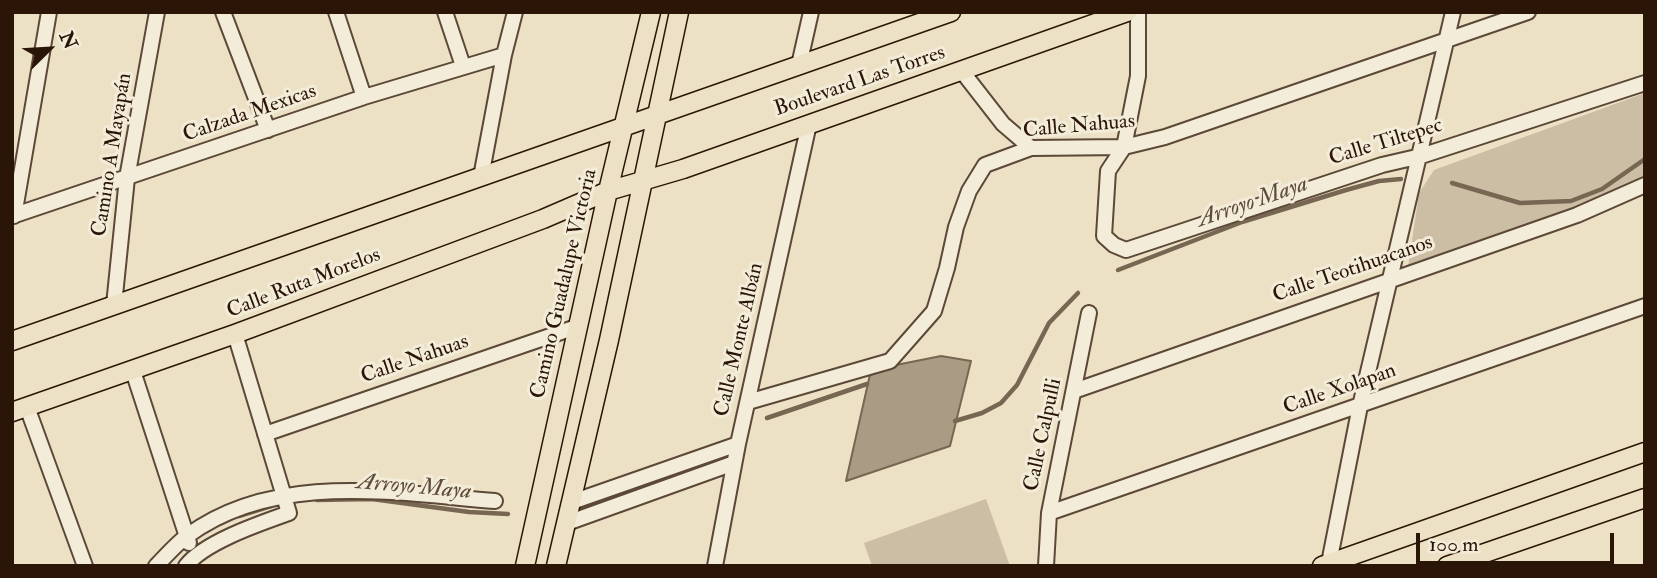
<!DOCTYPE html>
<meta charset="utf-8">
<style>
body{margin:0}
#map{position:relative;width:1657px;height:578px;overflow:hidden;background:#ece1c5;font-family:"IM FELL Double Pica",serif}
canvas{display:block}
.frame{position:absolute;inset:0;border:14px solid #2b1506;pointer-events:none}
.north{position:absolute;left:14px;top:14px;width:70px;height:70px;-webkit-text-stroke:5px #f3ecd9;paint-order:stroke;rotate:66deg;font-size:19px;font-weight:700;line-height:28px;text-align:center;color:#2b1506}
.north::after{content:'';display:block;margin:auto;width:24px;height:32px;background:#2b1506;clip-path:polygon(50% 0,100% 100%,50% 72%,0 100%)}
.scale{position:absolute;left:1416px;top:533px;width:198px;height:32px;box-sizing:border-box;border:4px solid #2b1506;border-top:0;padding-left:9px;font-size:21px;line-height:24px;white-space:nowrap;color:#2b1506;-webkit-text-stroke:5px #f3ecd9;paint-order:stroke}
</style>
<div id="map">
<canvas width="1657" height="578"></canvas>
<div class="frame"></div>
<div class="north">N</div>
<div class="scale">100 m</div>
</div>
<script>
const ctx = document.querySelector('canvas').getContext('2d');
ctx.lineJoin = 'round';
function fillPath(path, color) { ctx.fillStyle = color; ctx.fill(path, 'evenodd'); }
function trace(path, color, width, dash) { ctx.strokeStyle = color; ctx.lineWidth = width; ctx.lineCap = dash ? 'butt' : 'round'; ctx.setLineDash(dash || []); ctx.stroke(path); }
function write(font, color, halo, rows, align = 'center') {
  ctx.font = font + ' "IM FELL Double Pica",serif'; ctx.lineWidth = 6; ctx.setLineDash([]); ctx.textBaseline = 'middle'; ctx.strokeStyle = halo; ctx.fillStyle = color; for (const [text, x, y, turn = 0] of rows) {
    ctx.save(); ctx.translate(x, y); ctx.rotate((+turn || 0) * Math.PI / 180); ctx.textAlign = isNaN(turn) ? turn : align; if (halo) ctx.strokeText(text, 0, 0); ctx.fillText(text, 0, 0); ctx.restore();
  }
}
const green = new Path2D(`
 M1645,93v86l-69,32 -168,56 11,-74 15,-23z
 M986,499l24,67h-138l-8,-23z`);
const water = new Path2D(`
 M941,356l30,5 -21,85 -104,35 25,-111z`);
const stream = new Path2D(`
 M1452,183l68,20 51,-2 31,-12 43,-30
 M1118,270l124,-48 104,-32 33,-9 22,-2
 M767,418l100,-34
 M955,421l27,-8 19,-10 16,-18 32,-62 29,-30
 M317,500l55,-1 97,13 39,2
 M587,506l60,-19
 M239,516l32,-10`);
const minor = new Path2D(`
 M223,12l45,118
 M336,12l28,85
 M445,12l18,54
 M1138,12v64l-14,71 -16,24 -4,65 10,9 12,5 256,-85 39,-9 224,-73
 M799,65l12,-53
 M961,70l42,54 28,24
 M481,177l23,-122 11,-43
 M12,216l352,-119 140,-42
 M14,216l35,-204
 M114,305l13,-127 30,-166
 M133,371l56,172
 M1074,391l503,-176 68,-30
 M748,402l142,-41 44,-50 13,-43 9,-41 13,-36 16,-26 46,-17 93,-1 41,-10 363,-125
 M27,407l58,159
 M265,434l314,-108
 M572,502l166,-58
 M1049,513l596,-207
 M567,523l167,-60
 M1329,563l31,-157 93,-394
 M156,566c10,-10 20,-22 31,-30 88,-65 207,-43 308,-35
 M186,566c18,-24 75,-43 103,-53l-54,-179
 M715,566l23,-122 71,-320
 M1046,566l3,-53 40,-200`);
const major = new Path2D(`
 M12,341l939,-329
 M12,412l223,-78 308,-115 65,-28 75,-22 444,-157
 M525,566l83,-375 43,-179
 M556,566l53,-226 70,-328
 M1322,566l323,-114
 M1447,566l198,-68`);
const streetNames = [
 ["Boulevard Las Torres",860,82,-19],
 ["Calzada Mexicas",250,114,-19],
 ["Calle Nahuas",1079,127,-5],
 ["Calle Tiltepec",1386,143,-17],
 ["Camino A Mayapán",113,155,-81],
 ["Calle Teotihuacanos",1353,270,-19],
 ["Calle Ruta Morelos",304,284,-21],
 ["Camino Guadalupe Victoria",565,284,-77],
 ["Calle Monte Albán",740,340,-77],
 ["Calle Nahuas",415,360,-19],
 ["Calle Xolapan",1340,390,-19],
 ["Calle Calpulli",1044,435,-78]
];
const waterNames = [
 ["Arroyo Maya",1253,203,-19],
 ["Arroyo Maya",414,488,5]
];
fillPath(green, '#cbbea5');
fillPath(water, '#aa9c84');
trace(water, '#776652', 2);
trace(stream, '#776652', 4.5);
trace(minor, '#5b4836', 18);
trace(major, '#2b1506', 21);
trace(minor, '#f3ecd9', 14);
trace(major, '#ece1c5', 18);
write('21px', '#2b1506', '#f3ecd9', streetNames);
write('italic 23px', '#5e4b38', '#f3ecd9', waterNames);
</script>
